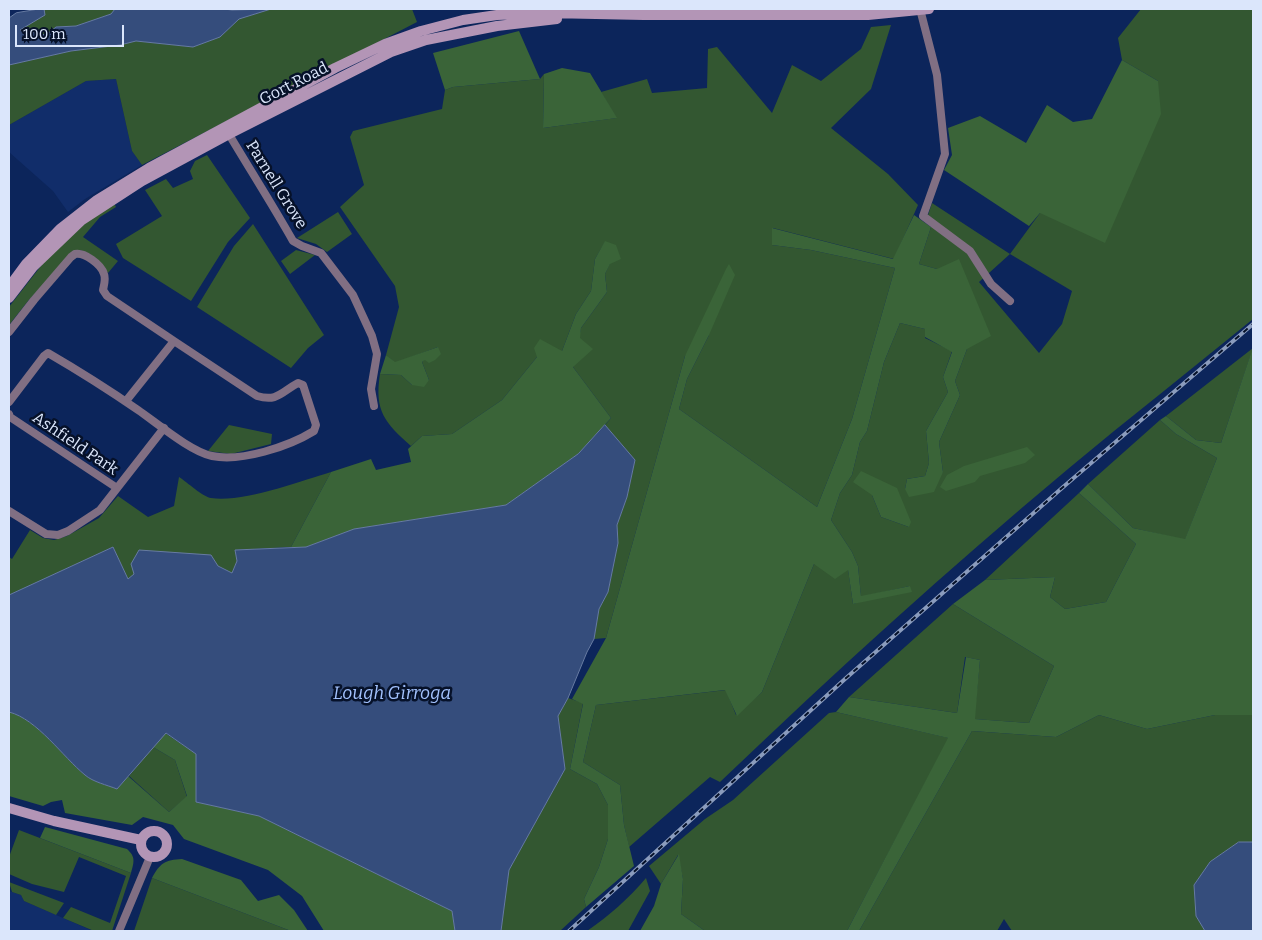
<!DOCTYPE html>
<style>
body{margin:0}
#map{position:relative;width:1262px;height:940px;overflow:hidden;background:#0c255b;font-family:Bitter,serif}
canvas{display:block}
.frame{position:absolute;inset:0;border:10px solid #dbe6fb;pointer-events:none}
.scale{position:absolute;left:15px;top:25px;width:109px;height:22px;box-sizing:border-box;border:2px solid #dbe6fb;border-top:0;padding-left:6px;font-size:15px;line-height:18px;white-space:nowrap;color:#dbe6fb;-webkit-text-stroke:4px #061129;paint-order:stroke}
</style>
<div id="map">
<canvas width="1262" height="940"></canvas>
<div class="frame"></div>
<div class="scale">100 m</div>
</div>
<script>
const ctx = document.querySelector('canvas').getContext('2d');
ctx.lineJoin = 'round';
function fillPath(path, color) { ctx.fillStyle = color; ctx.fill(path, 'evenodd'); }
function trace(path, color, width, dash) { ctx.strokeStyle = color; ctx.lineWidth = width; ctx.lineCap = dash ? 'butt' : 'round'; ctx.setLineDash(dash || []); ctx.stroke(path); }
function write(font, color, halo, rows, align = 'center') {
  ctx.font = font + ' Bitter,serif'; ctx.lineWidth = 5; ctx.setLineDash([]); ctx.textBaseline = 'middle'; ctx.strokeStyle = halo; ctx.fillStyle = color; for (const [text, x, y, turn = 0] of rows) {
    ctx.save(); ctx.translate(x, y); ctx.rotate((+turn || 0) * Math.PI / 180); ctx.textAlign = isNaN(turn) ? turn : align; if (halo) ctx.strokeText(text, 0, 0); ctx.fillText(text, 0, 0); ctx.restore();
  }
}
const built = new Path2D(`
 M116,79l16,72 10,14 -57,34 -17,13 -15,-21 -44,-39v-27l77,-44z
 M9,891l12,4 3,6 69,30h-84z`);
const green = new Path2D(`
 M44,9h71l-4,5 -35,12 -20,1 -10,8 -27,-5 25,-15z
 M271,9h141l5,13 -275,143 -10,-14 -16,-72 -30,2 -77,44v-60l62,-14 49,-6 16,-4 57,6 27,-10 19,-18z
 M1141,9h112v310c-61,50 -124,99 -185,150 -120,100 -235,205 -348,313l-10,-5 -81,70 -5,-22 -4,-40 -37,-23 13,-57 130,-15 10,25 26,-23 52,-128 34,5 5,35 57,-18 -49,11 -3,-31 -6,-14 -21,-32 9,-27 12,-18 8,-33 7,-11 17,-69 16,-39 25,6v9l27,13 -9,26 5,15 -22,39 3,32 -4,13 -18,3 -2,10 38,-17 -4,-30 21,-47 -5,-14 12,-32 -30,-80 -18,-5 12,-37 -3,-12 4,-12 78,51 30,-41 118,-132 -36,-21 -4,-22zM1010,254l62,37 -10,33 -23,29 -60,-71zM872,495l37,32 -28,-10z
 M891,25l-20,64 -40,39 57,46 30,31 -24,54 -121,-31 -1,17 39,5 84,18 -43,151 -35,88 -138,-98 8,-30 22,-44 -24,21 -79,282 -12,1 5,-30 9,-17 10,-49 -1,-18 10,-28 8,-37 -30,-35 6,-7 -38,-51 8,-39 26,-36 -2,-18 5,-11 -5,-21 -10,17 -4,32 -15,23 -14,37 -25,6 -35,43 -50,34 -30,2 -11,10c-26,-23 -37,-35 -31,-72l21,1 11,10 17,-5 -7,-18 16,-15 -43,16 -9,-8 13,-48 -4,-21 -55,-79 24,-22 -14,-48 3,-6 89,-22 3,-19 8,-3 87,-8 4,-5 -1,54 73,-10 -15,-26 46,-13 5,14 55,-5 1,-39 9,-2 55,66 20,-48 29,16 40,-32 10,-22z
 M207,155l43,63 -22,24 -37,59 -68,-43 -7,-14 46,-28 -17,-26 21,-11 7,9 20,-9 -3,-8 5,-10z
 M114,203l2,4 -16,10 -17,20 35,24 -10,12c-6,-11 -20,-24 -33,-23l-47,51 -19,24v-18l42,-54 34,-31z
 M338,212l14,22 -25,18 -11,-8 -19,-6z
 M253,224l71,111 -16,13 -17,20 -94,-61 37,-61z
 M296,250l19,5 -25,19 -9,-13z
 M1253,348l-32,95 -25,-3 -30,-24z
 M1160,420l16,14 41,24 -32,82 -52,-12 -45,-44z
 M229,425l43,9 -1,10 -40,10 -23,-3z
 M331,472l-40,75 -56,3 2,11 -5,12 -14,-7 -83,8 -7,5 -15,-32 -104,48v-38l3,2 18,-29 13,8 11,2 13,-4 32,-18 19,-22 30,21 26,-11 5,-29c8,5 24,20 32,21 31,5 90,-17 120,-26z
 M1079,493l57,51 -30,58 -41,7 -15,-12 5,-20 -70,3z
 M953,604l101,62 -25,57 -55,-4 6,-59 -15,-3 -8,56 -108,-16z
 M568,698l15,5 -13,66 27,15 11,21v34l-9,28 -15,32 2,8 -26,24h-59l8,-61 56,-101 -7,-53z
 M836,712l113,26 -102,193h-142l-24,-17 2,-35 -5,-24 -17,29 -12,-18 56,-47 28,-19 96,-87z
 M1099,715l48,14 68,-14h38v127h-14l-29,20 -16,23 2,31 9,15h-193l-8,-12 -7,12h-138l113,-200 84,6z
 M153,747l22,13 12,37 -18,15 -40,-36z
 M19,830l112,43 -19,58h-18l-31,-13 8,-11 39,16 16,-47 -47,-19 -15,35 -32,-8 -23,-10v-17z
 M152,878l139,53h-157z
 M646,878l4,13 -22,40h-41c23,-16 41,-32 59,-53z
 M9,882l55,21 -8,12 -32,-14 -3,-6 -9,-3z`);
const forest = new Path2D(`
 M519,31l21,48 -87,8 -8,3 -12,-37z
 M1122,60l36,21 3,33 -56,129 -65,-30 -11,13 -85,-56 8,-15 -4,-27 32,-12 46,27 21,-38 26,17 19,-3z
 M562,68l28,5 27,45 -74,10 1,-54z
 M914,215l17,12 -12,37 18,5 22,-10 32,77 -24,13 -12,32 5,14 -21,47 4,30 -9,20 -25,5 -4,-8 2,-10 18,-3 4,-13 -3,-32 22,-39 -5,-15 9,-25 -27,-15v-8l-25,-6 -16,39 -17,69 -7,11 -8,33 -12,18 -9,27 21,32 6,14 3,30 49,-10 2,6 -59,12 -5,-34 -13,9 -21,-15 -52,128 -25,24 -12,-26 -129,15 -13,57 37,23 4,40 10,41 -48,41 -2,-8 15,-32 9,-28v-34l-11,-21 -27,-15 13,-65 -11,-5 34,-61 79,-282 41,-87 3,-5 6,11 -26,60 -22,44 -8,30 138,98 35,-88 43,-151 -84,-18 -39,-5v-17l121,31z
 M605,241l11,4 5,14 -11,5 -5,10 2,18 -26,36 -1,10 13,11 -20,18 38,51 -33,36 -72,51 -151,24 -49,18h-15l40,-75 40,-13 5,11 35,-8 -3,-13 14,-13 30,-2 50,-34 35,-43 -3,-9 6,-9 22,12 14,-37 15,-23 4,-32z
 M438,347l3,7 -6,6 -6,3 -4,-3 -3,2 7,18 -5,7 -12,-2 -11,-10 -21,-1 6,-19 9,7z
 M1253,347v368h-38l-68,14 -48,-14 -43,22 -84,-6 -113,200h-12l101,-193 -112,-26 13,-15 108,16 9,-56 14,3 -5,59 54,4 25,-57 -101,-62 32,-24 70,-3 -5,20 15,12 41,-7 30,-58 -57,-51 9,-9 45,44 52,11 32,-81 -41,-24 -16,-14 6,-4 30,24 25,3z
 M1027,447l8,8 -10,8 -45,13 -5,6 -29,9 -6,-4 7,-12 17,-9z
 M861,471l36,17 14,34 -2,5 -28,-10 -9,-22 -19,-13z
 M9,712c28,7 54,45 76,63 8,7 22,10 32,14l11,-13 41,36 18,-16 -12,-36 -22,-13 12,-14 31,21v48l63,14 193,95 3,20h-131l-22,-35 -34,-26 -84,-31 -11,-14 -30,-8 -11,8 -67,-12 -3,-13 -11,2 -8,4 -34,-10z
 M45,827l82,22c9,8 7,13 4,24l-91,-35z
 M679,854l4,25 -2,35 24,17h-65l14,-25 7,-22z
 M182,859l59,21 17,21 21,-6 15,15 14,21h-17l-139,-53c8,-15 13,-18 30,-19z`);
const water = new Path2D(`
 M39,9h5l1,6 -25,15 26,5 10,-8 20,-1 35,-12 4,-5h109l8,1 39,-1 -32,10 -19,18 -27,10 -57,-6 -16,4 -49,6 -62,14v-47l7,-5z
 M605,425l30,35 -8,37 -10,28 1,18 -10,49 -9,17 -5,30 -7,13 -19,46 -10,18 7,53 -56,101 -8,61h-46l-3,-20 -193,-95 -63,-14v-48l-30,-21 -49,56c-10,-4 -24,-7 -32,-14 -22,-18 -48,-56 -76,-63v-117l104,-48 15,32 6,-5 -3,-10 8,-14 72,5 7,11 14,7 5,-12 -2,-11 71,-3 48,-18 152,-24 72,-51z
 M1239,842h14v89h-48l-9,-15 -2,-31 16,-23z`);
const street = new Path2D(`
 M920,9l17,66 8,79 -22,62 47,35 21,33 19,17
 M227,131c22,37 45,73 66,110l9,5 19,7 32,42 19,41 5,18 -6,35 3,17
 M9,332l25,-32 37,-43 4,-3c9,-2 26,10 29,20 2,5 0,11 -1,16l4,6 67,45 -48,60
 M9,402l35,-46 4,-3c31,18 61,37 90,57 19,13 53,42 74,46 29,6 76,-9 102,-25l2,-6 -13,-40 -5,-2c-17,9 -20,19 -41,13l-83,-55
 M9,414l1,3 107,71
 M9,511l37,23 12,1 10,-4 32,-21 64,-82
 M119,931l31,-74`);
const secondary = new Path2D(`
 M9,287l17,-23 34,-35 37,-29 52,-32 186,-100 50,-24 36,-13 42,-11 34,-5 51,-2 96,2h224l61,-6
 M9,298l24,-31 49,-47 60,-39 87,-47 162,-82 35,-12 71,-14 60,-7
 M9,808l45,13 87,19
 M141 844a13 13 0 1 1 26 0a13 13 0 1 1-26 0Z`);
const rail = new Path2D(`
 M569,931l276,-252 217,-191 191,-164`);
const streetNames = [
 ["Gort Road",294,84,-27],
 ["Parnell Grove",276,185,58],
 ["Ashfield Park",75,444,34]
];
const waterNames = [
 ["Lough Girroga",392,694]
];
fillPath(built, '#112d6a');
fillPath(green, '#335731');
fillPath(forest, '#3a6438');
fillPath(water, '#354d7c');
trace(water, '#677ba2', 1);
trace(street, '#816f83', 8);
trace(secondary, '#b395b6', 10);
trace(rail, '#8b9cbd', 4);
trace(rail, '#061129', 2, [5.5]);
write('16px', '#dbe6fb', '#061129', streetNames);
write('italic 18px', '#a3c2fe', '#061129', waterNames);
</script>
